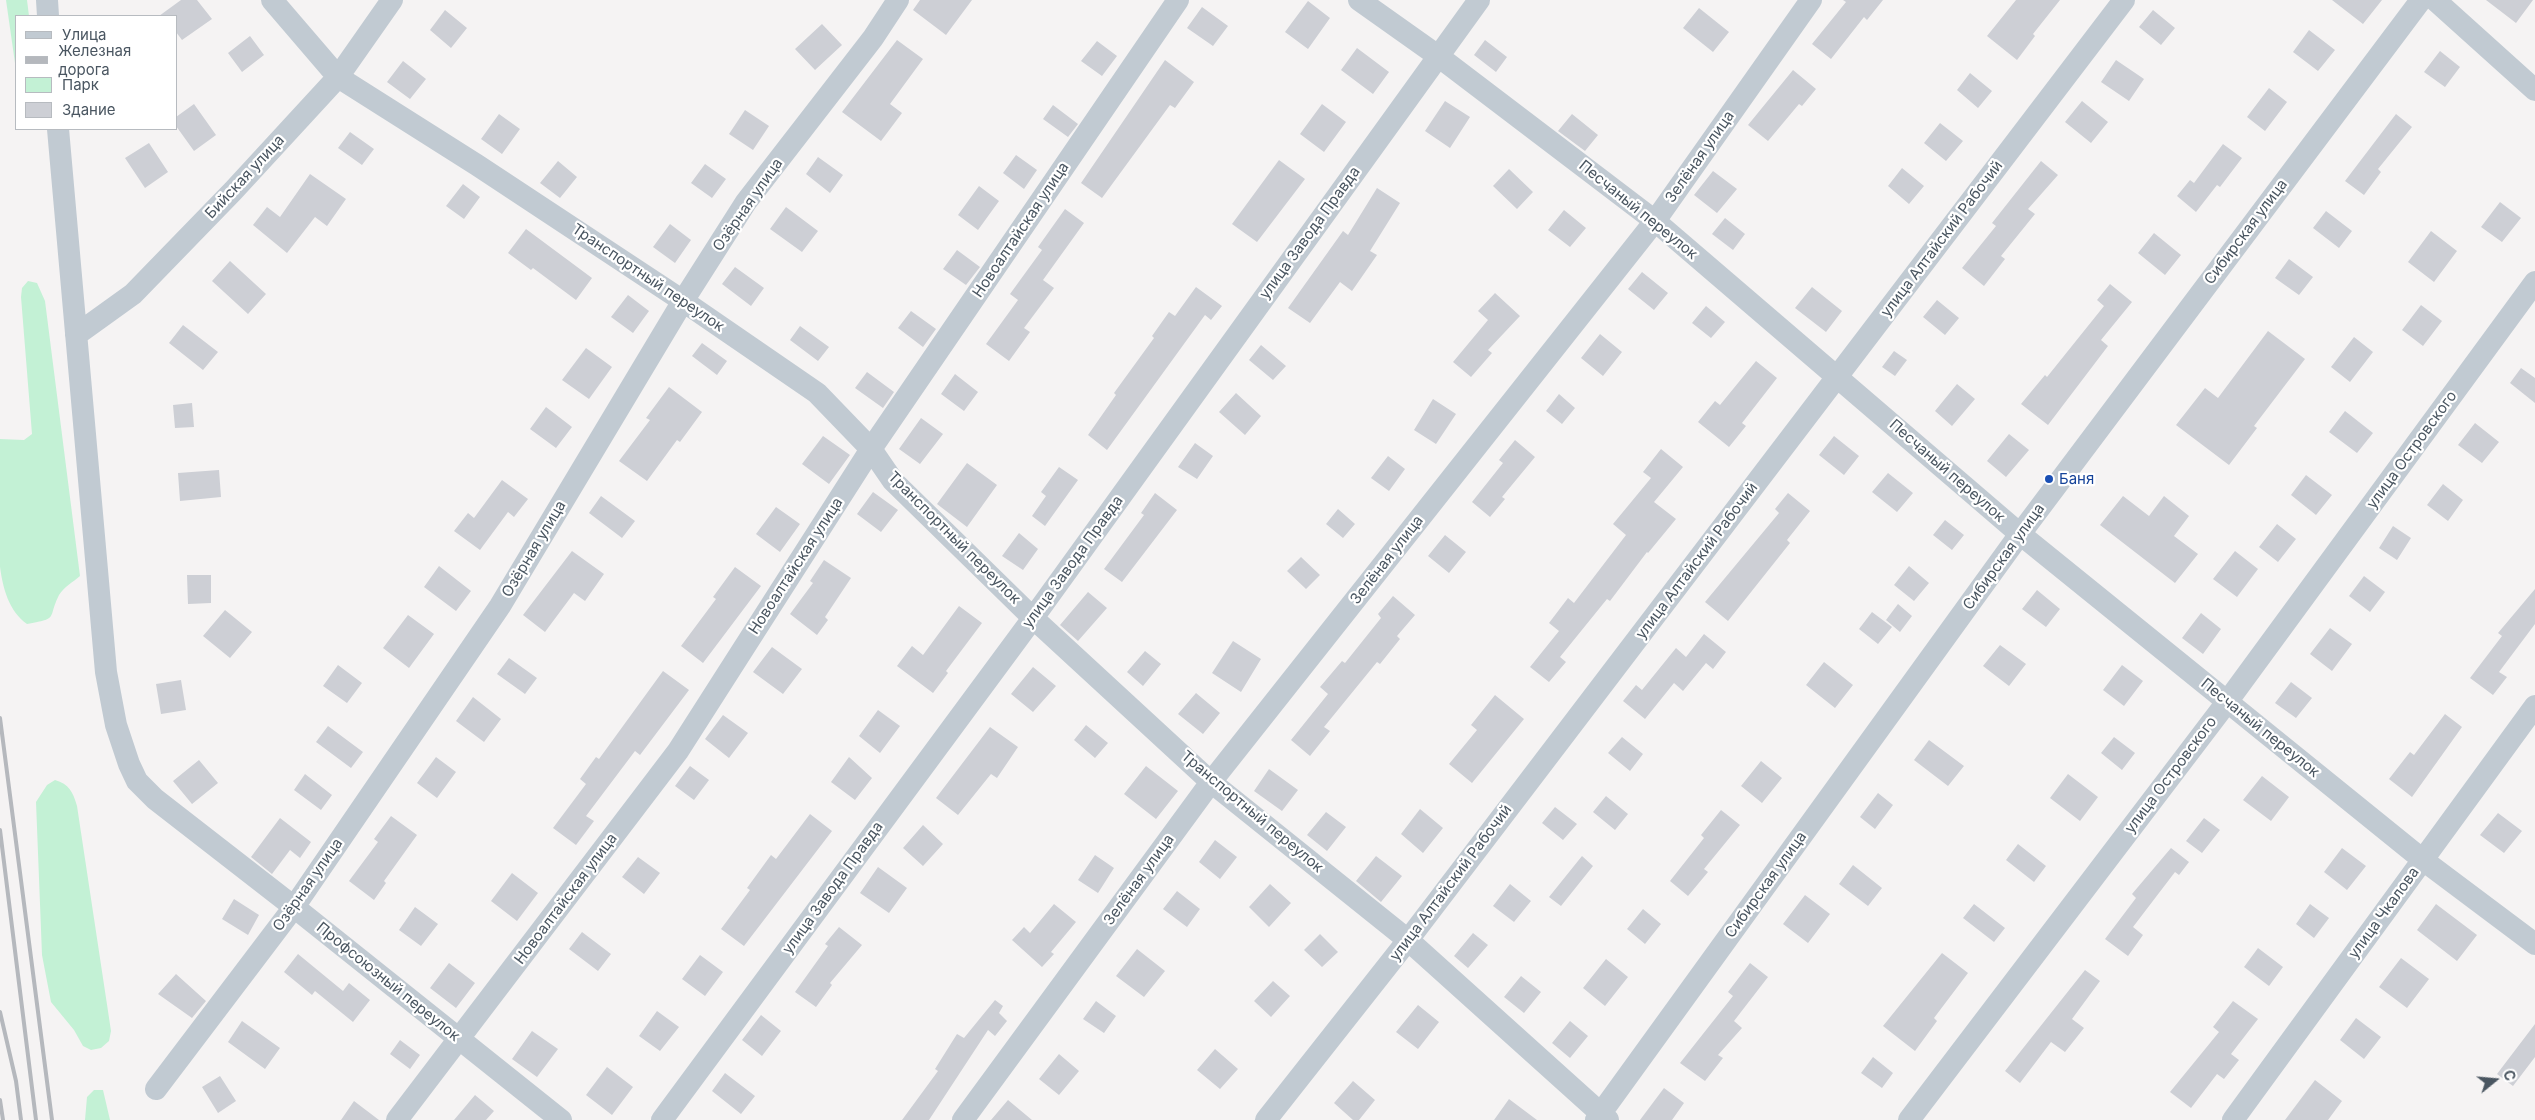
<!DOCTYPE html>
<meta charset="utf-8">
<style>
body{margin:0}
#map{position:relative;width:2535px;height:1120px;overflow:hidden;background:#f5f3f3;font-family:Inter,sans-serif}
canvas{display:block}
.legend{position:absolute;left:15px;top:15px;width:162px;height:115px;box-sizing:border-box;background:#fff;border:1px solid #b7bbc0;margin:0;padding:6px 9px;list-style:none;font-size:15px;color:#4a5661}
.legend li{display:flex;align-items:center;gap:10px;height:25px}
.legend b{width:25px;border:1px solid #b7bbc0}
.north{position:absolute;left:2470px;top:1055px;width:50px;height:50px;-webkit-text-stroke:4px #fff;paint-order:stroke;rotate:73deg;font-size:14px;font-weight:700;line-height:20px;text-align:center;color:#4a5661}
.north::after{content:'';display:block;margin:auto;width:18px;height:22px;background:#4a5661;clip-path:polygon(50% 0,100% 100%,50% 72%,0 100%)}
</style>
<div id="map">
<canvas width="2535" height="1120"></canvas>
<ul class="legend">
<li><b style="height:6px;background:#c1cad2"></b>Улица</li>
<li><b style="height:6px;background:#b5b8bd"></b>Железная дорога</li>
<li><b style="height:14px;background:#c3f1d5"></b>Парк</li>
<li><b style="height:14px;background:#cdcfd5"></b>Здание</li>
</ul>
<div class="north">С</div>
</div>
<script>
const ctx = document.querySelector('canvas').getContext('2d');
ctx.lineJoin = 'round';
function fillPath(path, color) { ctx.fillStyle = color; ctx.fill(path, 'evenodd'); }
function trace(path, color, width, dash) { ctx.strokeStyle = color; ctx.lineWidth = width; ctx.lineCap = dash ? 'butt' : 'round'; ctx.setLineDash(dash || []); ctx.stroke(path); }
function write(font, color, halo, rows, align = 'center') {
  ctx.font = font + ' Inter,sans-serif'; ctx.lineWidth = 4.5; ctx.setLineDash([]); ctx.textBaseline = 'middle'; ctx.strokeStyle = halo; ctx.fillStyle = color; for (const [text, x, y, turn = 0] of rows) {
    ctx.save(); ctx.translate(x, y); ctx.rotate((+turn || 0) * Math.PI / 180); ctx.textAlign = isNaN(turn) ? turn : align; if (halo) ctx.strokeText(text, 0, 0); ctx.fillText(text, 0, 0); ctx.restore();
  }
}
const green = new Path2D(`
 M6,0h21l2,16h-13v54z
 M28,281l9,2 8,18 35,275c-7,6 -16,11 -21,19 -12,24 1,23 -32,29 -18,-13 -24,-35 -27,-57v-128l24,1 8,-6 -11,-137 1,-9z
 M55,780c14,4 18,12 22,26l34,225 -2,10 -8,7 -10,2 -8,-4 -9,-16 -23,-28 -9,-47 -6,-153 11,-17z
 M94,1090h9l7,30h-25l2,-23z`);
const building = new Path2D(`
 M181,0h16l15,19 -30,21 -6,-8v-16h-17z
 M920,0h52l-26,35 -33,-25z
 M1843,0h40l-16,20 -3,-3 -33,42 -19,-15 34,-42z
 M2016,0h44l-27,34 2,2 -18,24 -30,-24z
 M2332,0h50l-19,24z
 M2486,0h47l-17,23z
 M1308,1l22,17 -22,31 -23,-17z
 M1202,7l26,19 -15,20 -26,-18z
 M1699,8l30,24 -16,20 -30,-24z
 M445,10l22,18 -16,20 -21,-18z
 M2153,10l22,18 -14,17 -22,-18z
 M822,24l20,21 -27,25 -20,-21z
 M2309,30l26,20 -17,21 -25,-19z
 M250,36l14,19 -22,17 -14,-19z
 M897,40l26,19 -33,45 12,9 -21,28 -39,-29z
 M1485,40l22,17 -11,15 -22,-17z
 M1097,41l20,15 -15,20 -21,-15z
 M1357,48l32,24 -16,22 -32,-24z
 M2440,51l20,16 -15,20 -21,-15z
 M1165,60l29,22 -19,26 -5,-3 -68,93 -21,-15z
 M2116,60l28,19 -15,22 -28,-19z
 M403,61l23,18 -16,20 -23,-17z
 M1793,70l23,19 -14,17 -3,-2 -31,37 -20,-16z
 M1970,73l22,18 -14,17 -21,-18z
 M2269,88l18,14 -22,29 -18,-14z
 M1445,101l25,16 -20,31 -25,-17z
 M2082,101l26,21 -17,21 -26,-21z
 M194,104l22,31 -22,16 -18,-25v-9z
 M1322,104l24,18 -22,30 -24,-18z
 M1053,105l25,19 -10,13 -25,-18z
 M745,110l24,16 -16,24 -24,-16z
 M499,114l21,15 -18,25 -21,-15z
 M1572,114l26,21 -13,16 -27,-20z
 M2396,114l16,13 -34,42 3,3 -17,23 -19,-14z
 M1940,123l23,18 -17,20 -22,-18z
 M350,132l24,17 -12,16 -24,-17z
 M149,143l19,29 -23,16 -20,-30z
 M2223,144l19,14 -22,29 -3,-2 -21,27 -19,-16 13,-16 4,3z
 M1016,155l21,15 -13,19 -21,-16z
 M818,157l25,18 -13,18 -24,-19z
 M1279,160l26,19 -48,63 -25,-18z
 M558,161l19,16 -17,21 -20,-15z
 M2041,161l17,14 -30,34 7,5 -34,42 4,3 -21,27 -22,-18 34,-42 -4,-3z
 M705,164l21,15 -14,19 -21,-15z
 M1902,168l22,18 -15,18 -21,-18z
 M1509,169l24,23 -16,17 -24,-23z
 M1713,171l24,18 -20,24 -23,-18z
 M310,174l36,25 -19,27 -12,-9 -28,36 -34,-28 14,-18 13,10z
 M463,184l17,13 -16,22 -18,-13z
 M979,186l20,15 -21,29 -20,-15z
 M1377,188l23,15 -30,48 7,4 -25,36 -12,-9 -30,41 -22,-15 55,-77 5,4z
 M2500,202l21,16 -19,24 -21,-15z
 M786,207l32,24 -16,21 -32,-23z
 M1065,209l19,14 -41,57 11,8 -30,40 6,4 -21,29 -23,-17 32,-44 -8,-6 32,-44 -4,-3z
 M1564,210l22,18 -16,19 -22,-17z
 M2326,211l26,20 -13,17 -26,-20z
 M1725,218l20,16 -12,16 -21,-16z
 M670,224l21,16 -16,23 -22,-16z
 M526,229l66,49 -16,22 -43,-32 -2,2 -23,-17z
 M2431,231l26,20 -23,31 -26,-20z
 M2154,233l27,22 -16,20 -27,-22z
 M957,250l23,17 -14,18 -23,-16z
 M2289,259l24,18 -14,18 -24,-17z
 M230,261l36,33 -18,20 -36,-33z
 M735,267l29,21 -13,18 -29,-22z
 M1642,272l26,21 -14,17 -26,-21z
 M2110,284l22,18 -31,38 7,6 -60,79 -27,-21 24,-29 2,2 57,-71 -7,-6z
 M1196,287l26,19 -11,14 -6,-5 -98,135 -19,-15 28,-40 -2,-2 40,-55 -2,-2 17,-24 6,4z
 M1812,287l30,24 -16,21 -31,-24z
 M1495,293l25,23 -32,34 4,3 -21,24 -18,-15 35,-42 -10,-9z
 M628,295l21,16 -16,22 -22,-16z
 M1937,300l22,18 -14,17 -22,-18z
 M2421,305l21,16 -19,25 -21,-16z
 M1706,306l19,16 -14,16 -19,-15z
 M911,311l25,18 -13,18 -25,-19z
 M183,325l35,27 -15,18 -34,-27z
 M800,326l29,21 -11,14 -28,-21z
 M2268,331l37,28 -51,67 3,2 -28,37 -53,-40 29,-37 13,10z
 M1600,334l22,18 -19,24 -22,-18z
 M2354,337l19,15 -23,30 -19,-15z
 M702,343l25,18 -10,14 -25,-19z
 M1261,345l25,21 -13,14 -24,-20z
 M586,348l26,19 -23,32 -27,-19z
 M1894,351l13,9 -12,16 -13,-9z
 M1756,361l21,17 -35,45 4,3 -17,21 -31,-25 17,-21 5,4z
 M2521,368l14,10v25l-25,-20z
 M867,372l27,20 -11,16 -28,-20z
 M955,374l23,18 -14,19 -23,-17z
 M1957,384l18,15 -23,27 -17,-15z
 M669,387l33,25 -22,30 -3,-2 -30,41 -28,-20 31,-41 -4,-2z
 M1236,393l25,23 -16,19 -26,-23z
 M1559,394l16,14 -13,16 -16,-13z
 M1433,399l23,15 -20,30 -22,-14z
 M192,403l2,24 -19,1 -2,-23z
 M546,407l26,20 -16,21 -26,-19z
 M2345,411l28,22 -16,20 -28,-21z
 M921,418l22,16 -23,30 -21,-15z
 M2475,423l24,19 -17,21 -24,-18z
 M2009,434l20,16 -23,27 -19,-16z
 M823,436l27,19 -21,29 -27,-20z
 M1834,436l25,20 -15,19 -25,-20z
 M1515,440l20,17 -33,40 3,2 -15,18 -18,-15 31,-39 -4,-3z
 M1195,443l18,13 -16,23 -19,-12z
 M1661,449l22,18 -29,35 22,17 -28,34 -1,-1 -37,49 -3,-2 -47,58 6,5 -17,20 -19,-15 29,-36 -10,-8 19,-25 6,5 52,-68 -13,-11 38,-46 -8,-6z
 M1388,456l17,13 -16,22 -18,-13z
 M967,463l30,22 -30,42 -30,-23z
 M1059,467l19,13 -33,46 -13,-10 14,-20 -5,-4z
 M219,470l2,27 -41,4 -2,-28z
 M1888,473l25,20 -16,19 -25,-20z
 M2306,475l26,20 -16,20 -25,-20z
 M502,480l26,19 -14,18 -6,-5 -28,38 -26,-19 14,-18 6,5z
 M2443,484l20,16 -15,21 -21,-16z
 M873,492l25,18 -17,22 -24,-18z
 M1155,493l22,17 -55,72 -18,-13 40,-54 -3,-2z
 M1788,493l22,18 -23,29 3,3 -62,78 -23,-19 74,-89 -4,-4z
 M601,496l34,25 -13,17 -33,-25z
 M2123,496l26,20 15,-20 25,20 -15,20 24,18 -23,29 -75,-58z
 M776,507l24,17 -20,28 -24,-18z
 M1338,509l17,15 -12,14 -17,-14z
 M1945,520l19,15 -12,15 -19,-15z
 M2277,524l19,15 -18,23 -19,-15z
 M2393,526l18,12 -14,22 -18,-12z
 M1019,533l19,16 -15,21 -21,-14z
 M1445,535l21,17 -17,21 -21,-17z
 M572,551l32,23 -19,27 -11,-8 -29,39 -22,-17z
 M2235,551l23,18 -21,28 -24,-18z
 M1301,557l19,18 -14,14 -19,-18z
 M824,560l27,18 -26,39 3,3 -11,15 -27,-21 23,-31 -3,-2z
 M439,566l32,25 -15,20 -32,-24z
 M1909,566l20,17 -15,18 -20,-16z
 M735,567l26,19 -58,77 -22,-17 35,-47 -3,-2z
 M187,575h24v28l-23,1z
 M2364,576l21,16 -15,20 -21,-16z
 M2535,589v35l-36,48 8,5 -14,18 -23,-17 32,-42 -4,-3z
 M2037,590l23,19 -14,18 -24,-18z
 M1088,592l19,16 -29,33 -18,-16z
 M1393,596l22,19 -18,21 3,3 -20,25 -3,-2 -53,65 6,4 -20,25 -19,-16 37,-46 -8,-7 22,-26 3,2 36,-45 -3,-4z
 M1898,604l14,12 -12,16 -14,-12z
 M959,606l23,17 -36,48 2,2 -15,20 -36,-27 15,-20 11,9z
 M225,610l27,22 -22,26 -27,-22z
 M1872,612l20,15 -14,17 -19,-15z
 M2201,613l20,16 -18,25 -21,-16z
 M408,615l26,19 -25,34 -26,-20z
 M2330,628l22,16 -20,27 -22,-17z
 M1704,634l22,18 -13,17 -7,-6 -23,28 -9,-8 -29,36 -22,-18 13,-16 6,5 34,-42 10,9z
 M1233,641l28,18 -20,33 -29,-19z
 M2000,645l26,19 -17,22 -26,-20z
 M772,647l30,22 -19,25 -30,-22z
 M1145,651l16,13 -18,22 -16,-14z
 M509,658l28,20 -12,16 -28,-20z
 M1824,662l29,23 -18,23 -29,-23z
 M338,665l24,18 -15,20 -24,-17z
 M2122,665l21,16 -19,25 -21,-16z
 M1033,667l23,19 -23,26 -22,-18z
 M663,671l26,19 -49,65 -5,-4 -49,65 8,5 -18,24 -23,-17 33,-44 -6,-5 16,-22 3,2z
 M181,680l5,30 -25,4 -5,-30z
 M2291,682l21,16 -16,20 -21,-15z
 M1196,693l24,20 -17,21 -25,-20z
 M1495,695l29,24 -52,64 -23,-19 28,-34 -6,-5z
 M473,697l28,22 -17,23 -28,-21z
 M878,710l22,16 -20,27 -21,-17z
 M2445,714l17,13 -50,70 -23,-18 21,-27 4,3z
 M723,715l25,18 -19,25 -24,-19z
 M1086,725l22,18 -13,15 -21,-18z
 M328,726l35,26 -12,16 -35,-26z
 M990,727l28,20 -21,31 -6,-4 -33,41 -22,-17z
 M1622,737l21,17 -13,17 -22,-18z
 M2114,737l21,16 -13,17 -21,-17z
 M1929,740l35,26 -16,20 -34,-26z
 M436,757l20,15 -19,26 -20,-15z
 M849,757l23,21 -17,22 -24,-18z
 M199,760l19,23 -26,21 -19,-23z
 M1761,761l21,17 -20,25 -21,-17z
 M690,766l19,14 -15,20 -19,-14z
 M1146,766l32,25 -22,28 -32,-25z
 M1269,769l29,21 -16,21 -28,-20z
 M305,774l27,21 -11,15 -27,-20z
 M2068,774l30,23 -18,24 -30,-23z
 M2262,776l27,21 -18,24 -28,-21z
 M1878,793l15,12 -18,24 -15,-12z
 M1606,796l22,18 -13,16 -22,-18z
 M1555,807l22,17 -14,16 -21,-17z
 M1420,809l23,19 -20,25 -22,-19z
 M1721,810l19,15 -36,44 4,3 -20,24 -18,-15 34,-43 -3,-3z
 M1326,812l20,15 -19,24 -20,-16z
 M2498,813l24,18 -18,22 -24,-18z
 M810,814l22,17 -88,115 -23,-17 29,-39 -3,-2 24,-33 5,4z
 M391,816l26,19 -33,46 2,2 -12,17 -25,-19 29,-39 -4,-3z
 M280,818l31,24 -11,16 -10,-8 -18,24 -21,-17z
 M2204,818l16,12 -18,23 -16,-12z
 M923,825l20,19 -20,22 -20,-18z
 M1215,840l22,17 -17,22 -21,-17z
 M2018,844l28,22 -12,16 -28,-22z
 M2171,848l18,14 -10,13 -4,-3 -42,55 10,8 -15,21 -23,-17 31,-41 -4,-4z
 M2342,848l24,18 -19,24 -23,-18z
 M1095,855l19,13 -16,25 -20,-13z
 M1376,856l26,20 -21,26 -25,-21z
 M1582,856l11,10 -32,40 -12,-9z
 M638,857l22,16 -16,21 -22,-17z
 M1853,865l29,23 -14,18 -29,-22z
 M878,867l29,21 -18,25 -29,-20z
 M512,873l26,20 -21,28 -26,-20z
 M1270,884l21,19 -22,24 -20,-20z
 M1510,884l21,17 -17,21 -21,-16z
 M1177,891l23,18 -13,18 -24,-18z
 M1805,895l25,19 -22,29 -25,-19z
 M234,899l25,16 -11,20 -26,-16z
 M1054,904l22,18 -25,30 3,2 -12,13 -30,-27 12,-13 6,6z
 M1974,904l31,24 -11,14 -31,-24z
 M2310,904l19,14 -15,20 -18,-14z
 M2436,904l41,31 -20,26 -40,-31z
 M415,907l23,17 -17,22 -22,-16z
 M1643,909l18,15 -16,20 -18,-15z
 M839,927l23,18 -32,38 2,2 -16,22 -21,-15 33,-46 -3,-2z
 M582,932l29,22 -13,17 -29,-22z
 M1473,933l15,12 -20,23 -14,-12z
 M1320,934l18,18 -16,15 -18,-17z
 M2258,948l25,19 -14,19 -25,-19z
 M1137,949l28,22 -21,26 -28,-21z
 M1942,953l26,20 -34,45 3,3 -22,30 -32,-25z
 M298,954l45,37 6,-8 21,17 -17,22 -38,-31 -3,4 -28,-23z
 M700,955l23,17 -18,24 -23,-17z
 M2401,958l28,21 -22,29 -28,-21z
 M1606,959l22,18 -23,29 -22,-18z
 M449,963l26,20 -19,25 -26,-20z
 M1750,963l18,14 -34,44 8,7 -24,27 5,3 -18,23 -25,-18 53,-67 -5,-4z
 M2085,970l15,11 -28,38 12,9 -19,24 -14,-10 -31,41 -15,-12z
 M176,974l30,27 -14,17 -34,-24z
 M1521,976l20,16 -17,21 -20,-16z
 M1273,981l17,15 -19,21 -17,-16z
 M995,1000l8,6 -4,7 8,8 -12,15 -7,-6 -59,90h-27l36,-49 -3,-2 22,-35 7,4z
 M1096,1001l20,15 -12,17 -21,-14z
 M2233,1001l25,18 -27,35 8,6 -15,19 -7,-5 -26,34 -21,-16 49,-60 -6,-5z
 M1418,1005l21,17 -21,27 -22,-17z
 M657,1011l22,16 -19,24 -21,-15z
 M761,1015l20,16 -19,25 -20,-16z
 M2356,1018l25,19 -17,22 -24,-19z
 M242,1021l38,27 -15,21 -37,-27z
 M1570,1021l18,15 -18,22 -18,-15z
 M2535,1024v33l-22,29 -16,-12z
 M532,1031l26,18 -21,28 -25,-18z
 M400,1040l20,15 -10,14 -20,-15z
 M1215,1049l23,20 -18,20 -23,-19z
 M1059,1054l20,17 -20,24 -20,-16z
 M1873,1057l20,16 -11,15 -21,-15z
 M607,1067l26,20 -21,28 -26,-20z
 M725,1073l30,23 -14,18 -29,-23z
 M220,1076l16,25 -18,12 -16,-26z
 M2315,1080l27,21 -14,19h-43z
 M1353,1081l22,19 -16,20h-6l-19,-17z
 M1664,1088l20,15 -12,17h-32z
 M475,1095l19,16 -8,9h-32z
 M1509,1099l28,21h-43z
 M1008,1100l24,20h-41z
 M354,1101l25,19h-38z`);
const minor = new Path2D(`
 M47,0l1,16
 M272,0l66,77 139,88 206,136 134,92 54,56 22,32 140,137 178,164 197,158 200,180
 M1359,0l79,56 217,165 365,313 403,326 112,84
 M2435,0l100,90
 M58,129l48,543 10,53 13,39 8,17 18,18 139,108 267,213
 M76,335l57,-41 100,-103 105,-114 54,-77
 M156,1089l138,-182 206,-301 183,-305 63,-99 127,-164 25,-38
 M397,1120l281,-369 193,-302 307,-449
 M662,1120l371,-502 446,-618
 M963,1120l248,-338 444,-561 156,-221
 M1266,1120l142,-180 716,-940
 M1596,1120l424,-586 401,-534
 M1909,1120l318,-418 308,-420
 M2233,1120l302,-414`);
const rail = new Path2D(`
 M0,718l52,402
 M0,830l36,290
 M0,1012l16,69 5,39
 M0,1100l3,20`);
const markers = [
 [2049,479,5,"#1a4fb4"]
];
const streetNames = [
 ["Зелёная улица",1700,157,-55],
 ["Бийская улица",245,177,-47],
 ["Озёрная улица",748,205,-55],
 ["Песчаный переулок",1638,210,39],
 ["Новоалтайская улица",1021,230,-56],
 ["Сибирская улица",2246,232,-53],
 ["улица Завода Правда",1310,233,-54],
 ["улица Алтайский Рабочий",1942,239,-53],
 ["Транспортный переулок",648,278,34],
 ["улица Островского",2412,450,-54],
 ["Песчаный переулок",1947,471,41],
 ["Транспортный переулок",954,538,45],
 ["Озёрная улица",534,549,-59],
 ["Сибирская улица",2004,557,-54],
 ["Зелёная улица",1387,560,-52],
 ["улица Алтайский Рабочий",1697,561,-53],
 ["улица Завода Правда",1073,562,-54],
 ["Новоалтайская улица",796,566,-57],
 ["Песчаный переулок",2260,728,39],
 ["улица Островского",2171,775,-53],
 ["Транспортный переулок",1252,812,40],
 ["Зелёная улица",1139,880,-54],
 ["улица Алтайский Рабочий",1451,883,-53],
 ["Озёрная улица",308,885,-55],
 ["Сибирская улица",1766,885,-54],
 ["улица Завода Правда",833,888,-54],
 ["Новоалтайская улица",566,899,-53],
 ["улица Чкалова",2384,913,-54],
 ["Профсоюзный переулок",388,982,39]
];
const transitNames = [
 ["Баня",2059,479]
];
fillPath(green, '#c3f1d5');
fillPath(building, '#cdcfd5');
trace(minor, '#c1cad2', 22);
trace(rail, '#b5b8bd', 4);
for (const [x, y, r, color] of markers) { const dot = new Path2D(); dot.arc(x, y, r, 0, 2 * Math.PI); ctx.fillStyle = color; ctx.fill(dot); trace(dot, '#fff', 2); }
write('15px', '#4a5661', '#fff', streetNames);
write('15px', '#164399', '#fff', transitNames, 'left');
</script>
